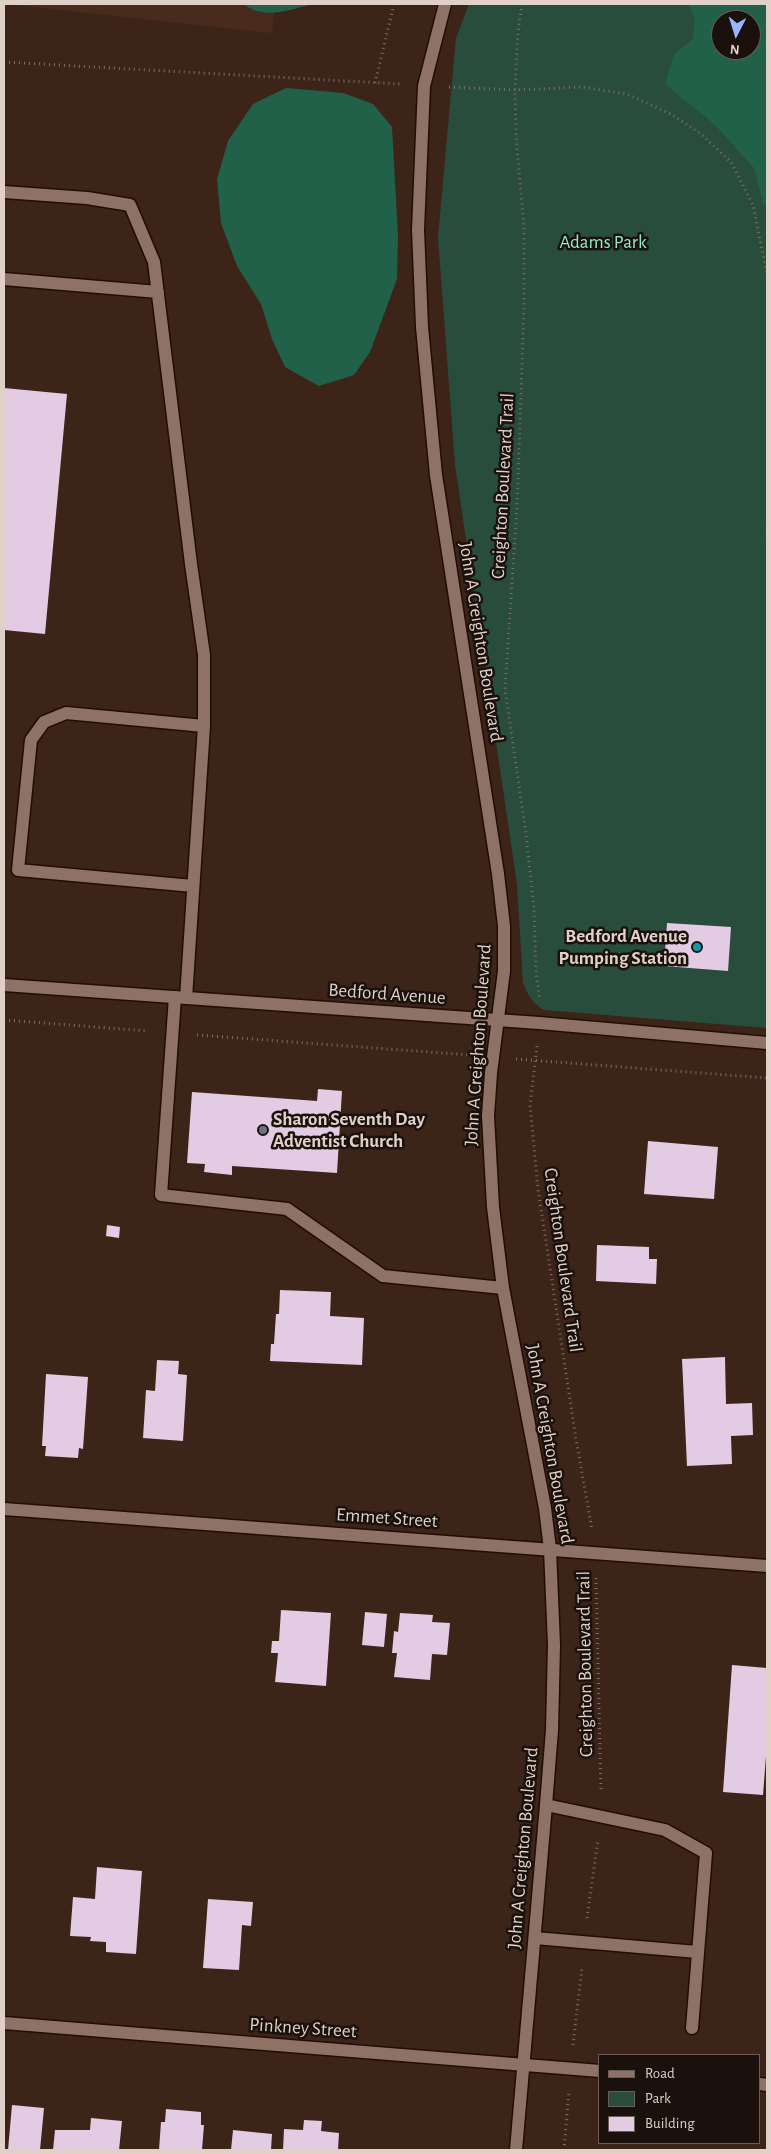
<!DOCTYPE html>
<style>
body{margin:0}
#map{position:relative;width:771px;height:2154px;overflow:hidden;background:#3c2419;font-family:"Alegreya Sans",sans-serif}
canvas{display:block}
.frame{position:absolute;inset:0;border:5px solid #dfd0c8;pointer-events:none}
.legend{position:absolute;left:598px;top:2054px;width:162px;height:90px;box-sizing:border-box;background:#1b110c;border:1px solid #695d57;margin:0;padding:6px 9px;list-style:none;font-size:15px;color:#dfd0c8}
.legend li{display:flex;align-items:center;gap:10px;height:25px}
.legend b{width:25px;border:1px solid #695d57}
.north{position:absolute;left:711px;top:10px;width:50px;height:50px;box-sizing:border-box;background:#1b110c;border:1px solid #695d57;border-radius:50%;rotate:185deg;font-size:14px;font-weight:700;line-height:20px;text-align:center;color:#dfd0c8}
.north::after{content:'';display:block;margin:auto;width:18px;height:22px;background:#9cb4fd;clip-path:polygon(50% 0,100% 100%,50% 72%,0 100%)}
</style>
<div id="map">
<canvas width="771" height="2154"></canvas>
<div class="frame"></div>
<ul class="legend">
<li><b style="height:6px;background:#8e7265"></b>Road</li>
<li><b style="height:14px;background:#284d3d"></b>Park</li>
<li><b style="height:14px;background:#e2cbe3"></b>Building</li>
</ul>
<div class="north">N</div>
</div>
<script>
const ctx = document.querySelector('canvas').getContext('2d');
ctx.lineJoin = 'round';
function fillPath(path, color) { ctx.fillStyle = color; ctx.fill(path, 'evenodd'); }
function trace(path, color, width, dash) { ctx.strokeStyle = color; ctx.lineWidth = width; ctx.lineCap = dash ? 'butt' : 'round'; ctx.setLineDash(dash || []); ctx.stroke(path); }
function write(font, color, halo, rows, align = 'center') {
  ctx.font = font + ' "Alegreya Sans",sans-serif'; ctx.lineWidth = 5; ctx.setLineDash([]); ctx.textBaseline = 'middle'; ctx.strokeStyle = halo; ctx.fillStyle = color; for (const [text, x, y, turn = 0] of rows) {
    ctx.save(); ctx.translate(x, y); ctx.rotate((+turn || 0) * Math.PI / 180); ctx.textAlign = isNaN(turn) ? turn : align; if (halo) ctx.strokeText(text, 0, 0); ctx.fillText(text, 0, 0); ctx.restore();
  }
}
const built = new Path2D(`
 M4,4h271l-3,29z`);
const green = new Path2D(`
 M469,4h298v1024l-223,-18c-12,-7 -16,-15 -21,-27l-6,-99 -62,-419 -17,-228 18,-199zM721,20h30v30h-30z`);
const forest = new Path2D(`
 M244,4h68c-20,6 -50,16 -68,0z
 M688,4h79v201l-4,-2 -9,-35 -39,-43 -50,-41 9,-30 19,-15 2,-21zM721,20h30v30h-30z
 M286,88l57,5 30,11 19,23 6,109 -1,43 -27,73 -16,23 -35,11 -34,-19 -13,-28 -11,-35 -24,-38 -16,-43 -4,-44 11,-38 25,-37z`);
const building = new Path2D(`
 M4,388l63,6 -22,240 -41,-4z
 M667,923l64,4 -3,44 -64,-5z
 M318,1089l24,2 -5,82 -105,-7v9l-28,-3 1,-8 -18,-1 5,-71 125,9z
 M648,1141l70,6 -4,52 -70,-5z
 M107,1225l13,2 -1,11 -13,-2z
 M597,1245l52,2v12h8l-1,25 -60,-3z
 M280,1290l51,2 -1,24 34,2 -2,47 -92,-4 1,-17h3l2,-30h3z
 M725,1357l1,47 26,-1 1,32 -22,1 1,28 -45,2 -5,-107z
 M157,1360l22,1 -1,13 9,1 -4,66 -40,-3 3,-48 9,1z
 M46,1374l42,3 -5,72 -4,-1 -1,10 -33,-2 1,-10h-4z
 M281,1610l50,3 -5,73 -51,-4 3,-29h-7l1,-12h7z
 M365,1612l22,2 -3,33 -22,-2z
 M400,1613l33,2 -1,7 18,1 -3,32 -15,-1 -2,26 -36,-3 3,-24h-5l2,-22 4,1z
 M732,1665l35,3v75l-4,52 -40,-3z
 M97,1867l45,4 -6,83 -30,-2v-10l-16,-1 1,-4 -21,-1 3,-39 22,2z
 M208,1899l45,3 -2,24 -9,-1 -3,45 -36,-2z
 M12,2105l32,3 -4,42h-32z
 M166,2109l35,3v13h3l-2,25h-43l2,-28h4z
 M91,2118l31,3 -3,29h-66l2,-20h35z
 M304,2120l18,1 -1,10 18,2 -1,17h-55l1,-21 19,1z
 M233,2130l39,4 -1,16h-40z`);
const path = new Path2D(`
 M522,4l-4,27 -3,59 1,46 8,92v81l-7,197 -12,183 21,145 8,75 2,63 4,28
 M4,62l396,22
 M375,83l19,-79
 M449,87l66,3 67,-3 45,7 44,20 30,20 30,28 22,43 14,69
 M767,524v19
 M4,1020l144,11
 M197,1035l273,20
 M537,1046l-7,59 8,84 38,250 16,91
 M516,1059l251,19
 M596,1578l5,214
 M587,1918l11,-78
 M573,2045l9,-78
 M564,2150l5,-59`);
const service = new Path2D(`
 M4,192l83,6 43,7 24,57 37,302 13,91v71l-18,272
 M4,279l154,13
 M193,886l-175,-16 13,-130 13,-18 22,-9 138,13
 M175,997l-14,198 126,14 96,67 120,12
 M546,1805l119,25 41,23 -14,175
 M535,1938l162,14`);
const minor = new Path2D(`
 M4,1509l763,57
 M4,2023l596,48
 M760,2084l7,1`);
const tertiary = new Path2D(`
 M445,4l-21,82 -6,144 4,97 14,148 62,399 6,52v45l-13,102 -3,43 5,91 10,81 42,220 5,41 4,96 -2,85 -6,75 -30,345
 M4,985l535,38 228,20`);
const markers = [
 [697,947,5,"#0f9aa8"],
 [263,1130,5,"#6b7280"]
];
const parkNames = [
 ["Adams Park",603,242]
];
const streetNames = [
 ["Creighton Boulevard Trail",503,486,-87],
 ["John A Creighton Boulevard",481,642,81],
 ["Bedford Avenue",387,994,4],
 ["John A Creighton Boulevard",478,1045,-86],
 ["Creighton Boulevard Trail",563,1260,82],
 ["John A Creighton Boulevard",550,1444,80],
 ["Emmet Street",387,1518,4],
 ["Creighton Boulevard Trail",585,1664,-91],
 ["John A Creighton Boulevard",523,1848,-85],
 ["Pinkney Street",303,2028,4]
];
const poiNames = [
 ["Bedford Avenue",687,936],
 ["Pumping Station",687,958],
 ["Sharon Seventh Day",273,1119,"left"],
 ["Adventist Church",273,1141,"left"]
];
fillPath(built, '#492b1d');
fillPath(green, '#284d3d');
fillPath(forest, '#216149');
fillPath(building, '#e2cbe3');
trace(service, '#220d04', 15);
trace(minor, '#220d04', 15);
trace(tertiary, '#220d04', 15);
trace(path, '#816d63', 3, [1, 4]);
trace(service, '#8e7265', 12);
trace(minor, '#8e7265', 12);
trace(tertiary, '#8e7265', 12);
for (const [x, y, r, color] of markers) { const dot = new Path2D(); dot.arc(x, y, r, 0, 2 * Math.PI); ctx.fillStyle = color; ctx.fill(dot); trace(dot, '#1b110c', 2); }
write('19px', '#8eecc3', '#1b110c', parkNames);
write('19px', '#dfd0c8', '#1b110c', streetNames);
write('bold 19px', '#dfd0c8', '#1b110c', poiNames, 'right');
</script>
